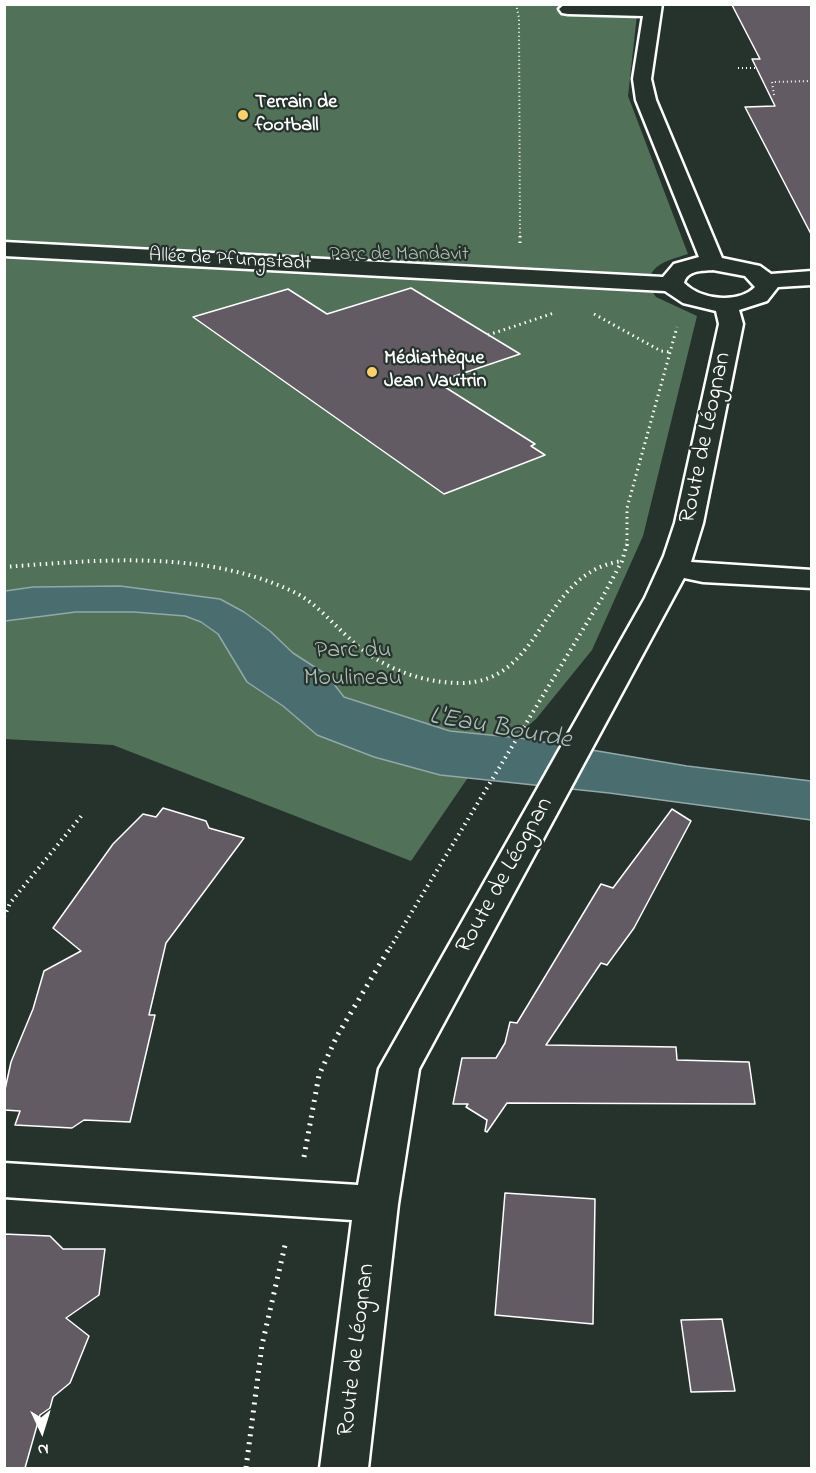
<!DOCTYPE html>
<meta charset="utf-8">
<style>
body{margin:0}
#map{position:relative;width:816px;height:1473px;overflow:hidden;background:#26332d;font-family:"Indie Flower",sans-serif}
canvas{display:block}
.frame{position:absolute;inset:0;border:6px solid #fff;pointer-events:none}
.north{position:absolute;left:12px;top:1401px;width:60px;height:60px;-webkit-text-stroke:4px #26332d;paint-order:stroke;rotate:176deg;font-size:16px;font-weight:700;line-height:24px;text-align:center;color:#fff}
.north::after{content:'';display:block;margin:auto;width:21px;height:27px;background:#fff;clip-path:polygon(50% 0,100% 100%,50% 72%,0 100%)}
</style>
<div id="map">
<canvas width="816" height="1473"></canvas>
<div class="frame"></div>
<div class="north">N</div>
</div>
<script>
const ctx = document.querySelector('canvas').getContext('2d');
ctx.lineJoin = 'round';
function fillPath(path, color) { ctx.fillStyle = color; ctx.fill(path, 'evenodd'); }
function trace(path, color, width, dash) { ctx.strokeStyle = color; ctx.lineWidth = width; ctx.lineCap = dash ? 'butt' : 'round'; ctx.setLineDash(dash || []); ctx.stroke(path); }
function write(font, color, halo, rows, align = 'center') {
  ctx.font = font + ' "Indie Flower",sans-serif'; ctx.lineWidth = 4.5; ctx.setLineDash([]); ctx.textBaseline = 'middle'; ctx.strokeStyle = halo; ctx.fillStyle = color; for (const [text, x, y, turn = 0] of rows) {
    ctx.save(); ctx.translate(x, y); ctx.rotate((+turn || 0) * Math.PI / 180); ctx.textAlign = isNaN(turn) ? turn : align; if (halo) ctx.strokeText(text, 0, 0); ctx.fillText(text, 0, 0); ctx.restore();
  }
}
const green = new Path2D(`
 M4,5h634l-10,91 60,158c-18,6 -38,9 -40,31l8,12 41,19 -54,220 -51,114 -56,69 -69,60 -56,82 -298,-116 -108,-6z`);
const water = new Path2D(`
 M120,586l100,13 24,13 26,19 23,22 34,22 17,22 106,34 70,7 167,28 124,15v39l-202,-27 -169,-18 -66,-18 -57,-22 -34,-29 -36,-24 -29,-48 -17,-12 -16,-6 -51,-4h-58l-71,9v-30l28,-4z`);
const building = new Path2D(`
 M812,4v232l-67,-129 30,-1 -23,-47h8l-28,-54z
 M411,288l109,66 -83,28 98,62 -4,2 14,9 -101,39 -251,-177 95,-28 39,25z
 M163,808l43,13 3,7 35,10 -78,105 -17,72h6l-25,107 -46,-2 -12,8 -57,-3 5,-14 -16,-1v-16l7,-32 22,-53 11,-38 37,-20 -28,-23 60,-84 30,-30 13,3z
 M672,809l19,12 -57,107 -27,37 -6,-2 -55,82 130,2 1,13 72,2 6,42 -248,-1 -20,29 -2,-1 2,-11 -21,-13 2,-3h-15l9,-46h34l9,-15 5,-21 7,1 84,-139 12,4z
 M505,1193l90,6 -2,125 -98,-9z
 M4,1234l46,2 13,13h42l-6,46 -33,23 23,18 -19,47 -17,14 -3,11 -10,7 -15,53h-21z
 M722,1319l13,72 -44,1 -10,-72z`);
const pathFar3 = new Path2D(`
 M516,4l3,14 1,219
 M738,68h18
 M774,95l-2,-13 40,-1`);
const pathFar2 = new Path2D(`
 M520,236v7
 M594,314l67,37 9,1
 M488,335l66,-22
 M627,546v-38l50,-181`);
const pathFar1 = new Path2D(`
 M4,567c96,-7 199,-18 290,25 22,11 37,30 55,46 28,28 71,45 111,45 85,0 79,-110 162,-122
 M4,917l6,-14 73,-89
 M390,948l212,-350 20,-37 5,-17`);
const path = new Path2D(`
 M304,1157l15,-82 18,-39 53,-89
 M246,1468l16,-123 24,-104`);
const minor = new Path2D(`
 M595,4h67l-11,75 5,21 66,158 38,8 11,8 41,-3v14l-34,2 -11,14 -28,9 4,14 -40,199 -12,39 121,8v18l-109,-6 -19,-4 -265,491 -21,135 -30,264h-48l32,-248 -348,-23v-34l354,22 21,-116 266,-471 19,-42 11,-33 44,-199 -3,-13 -33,-8 -18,-12 -661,-35v-14l659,35 11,-13 25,-7 -63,-157 -3,-21 10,-63 -75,-2 -6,-1 -3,-4 6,-5zM713,270l32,6 10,11c-17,17 -54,13 -71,-4 3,-13 18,-12 29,-13z`);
const markers = [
 [243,115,6,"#ffd166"],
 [372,372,6,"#ffd166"]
];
const farPoinames = [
 ["Terrain de",255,104],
 ["football",255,127],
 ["Médiathèque",384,360],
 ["Jean Vautrin",384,383]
];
const farParknames = [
 ["Parc de Mandavit",399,256]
];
const farStreetnames = [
 ["Allée de Pfungstadt",230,261,3]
];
const streetNames = [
 ["Route de Léognan",707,438,-78],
 ["Route de Léognan",506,876,-61],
 ["Route de Léognan",358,1350,-83]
];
const parkNames = [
 ["Parc du",353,652],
 ["Moulineau",353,680]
];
const waterNames = [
 ["L'Eau Bourde",500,730,10]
];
fillPath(green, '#527159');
fillPath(water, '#4a6e6f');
trace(water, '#92a8a9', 1.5);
fillPath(building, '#635b63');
trace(building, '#fff', 1.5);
trace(minor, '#fff', 5);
trace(pathFar3, '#fff', 2, [1, 3]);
trace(pathFar2, '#fff', 3, [1.5, 4]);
trace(pathFar1, '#fff', 4, [1.5, 4.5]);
trace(path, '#fff', 5, [2, 6]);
fillPath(minor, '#26332d');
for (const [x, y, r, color] of markers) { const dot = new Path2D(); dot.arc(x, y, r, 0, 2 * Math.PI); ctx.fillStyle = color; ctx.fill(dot); trace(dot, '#26332d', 2); }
write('bold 20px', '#fff', '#26332d', farPoinames, 'left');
write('20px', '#b1bfb4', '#26332d', farParknames);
write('20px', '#fff', '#26332d', farStreetnames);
write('24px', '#fff', '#26332d', streetNames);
write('24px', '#b1bfb4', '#26332d', parkNames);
write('italic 26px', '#aebebe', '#26332d', waterNames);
</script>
